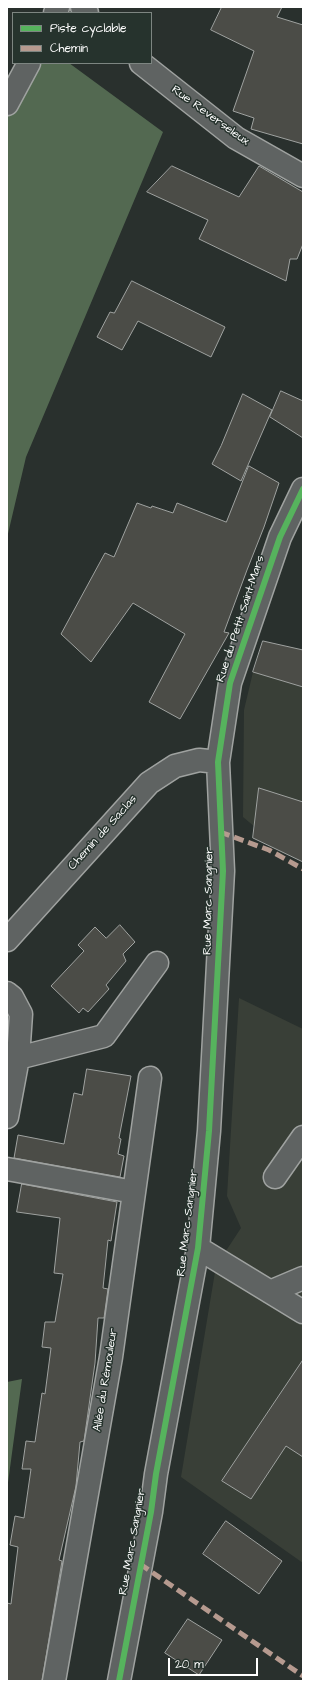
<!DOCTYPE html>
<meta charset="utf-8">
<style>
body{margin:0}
#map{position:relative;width:310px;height:1688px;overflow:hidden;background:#29302d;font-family:"Architects Daughter",sans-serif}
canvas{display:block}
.frame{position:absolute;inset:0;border:8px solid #fff;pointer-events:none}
.legend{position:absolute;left:12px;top:12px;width:140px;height:52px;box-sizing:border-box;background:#26332d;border:1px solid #7d8581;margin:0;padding:5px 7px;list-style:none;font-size:12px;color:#fff}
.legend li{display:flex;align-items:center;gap:8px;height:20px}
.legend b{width:20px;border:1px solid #7d8581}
.scale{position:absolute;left:168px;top:1658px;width:90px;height:18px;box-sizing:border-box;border:2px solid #fff;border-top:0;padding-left:5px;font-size:12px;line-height:14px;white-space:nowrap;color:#fff;-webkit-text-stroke:3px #26332d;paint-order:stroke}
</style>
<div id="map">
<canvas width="310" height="1688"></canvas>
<div class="frame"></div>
<ul class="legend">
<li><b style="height:5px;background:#56b35d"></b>Piste cyclable</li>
<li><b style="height:5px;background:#b69a8f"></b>Chemin</li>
</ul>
<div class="scale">20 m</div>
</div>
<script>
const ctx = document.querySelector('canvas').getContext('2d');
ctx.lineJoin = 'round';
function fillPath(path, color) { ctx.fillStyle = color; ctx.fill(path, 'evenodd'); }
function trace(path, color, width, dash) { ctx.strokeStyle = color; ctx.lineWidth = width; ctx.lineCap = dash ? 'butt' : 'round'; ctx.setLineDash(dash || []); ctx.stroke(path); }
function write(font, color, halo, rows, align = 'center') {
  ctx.font = font + ' "Architects Daughter",sans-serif'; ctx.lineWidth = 3; ctx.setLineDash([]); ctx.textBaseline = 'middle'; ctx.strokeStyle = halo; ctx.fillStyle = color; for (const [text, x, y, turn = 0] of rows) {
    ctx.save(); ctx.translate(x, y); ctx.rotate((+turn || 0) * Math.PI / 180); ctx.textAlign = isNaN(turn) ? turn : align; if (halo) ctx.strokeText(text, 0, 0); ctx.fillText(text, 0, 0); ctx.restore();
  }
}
const built = new Path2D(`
 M253,672l50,15v144l-48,-4 -12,-10 1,-107z
 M239,998l64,31v534l-122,-86 35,-211 25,-38 -14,-32z`);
const green = new Path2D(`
 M32,63h37l94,69 -137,325 -19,81v-421z
 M22,1379l-15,111v-108z`);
const building = new Path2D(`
 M222,7h60l-5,10 26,8v119l-52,-15 3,-11 -21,-7 21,-60 -43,-21z
 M172,166l67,31 20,-31 44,26v52l-6,15h-7l-4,22 -87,-42 9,-19 -61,-28z
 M132,281l93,46 -14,30 -73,-36 -16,29 -25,-13 13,-25 4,1z
 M281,391l22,10v37l-33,-21z
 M243,394l29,16 -31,71 -29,-17 9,-18z
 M249,466l30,17 -15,44 -17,43 -23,62 5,1 -49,86 -31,-17 36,-68 -52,-31 -42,59 -30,-28 44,-81 9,4 23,-54 14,5 1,-2 21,7 4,-10 49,19z
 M263,641l40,9v37l-50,-15z
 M259,788l44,14v60l-50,-24z
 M120,925l15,17 -12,12 3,7 -20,24 3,4 -21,23 -5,-4 -4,5 -28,-27 33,-35 -6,-6 17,-18 11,11z
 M87,1069l44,7 -12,62 2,1 -3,15 6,2 -4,21 -106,-19 4,-23 46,9 10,-51 8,2z
 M22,1184l95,18 -6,39 -3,-1 -5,48 5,1 -4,29h-6l-3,45 -11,78 -4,1 -4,44 -17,74 3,1 -20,120h-35v-78l4,1 7,-57 -8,-2 5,-29 9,2 7,-49h-9l4,-28 9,1 7,-49 3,1 6,-46 -9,-1 3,-25h10l8,-48 -9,-1 6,-55 -43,-6z
 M303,1360v97l-17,-11 -35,53 -29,-18z
 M226,1521l56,40 -23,33 -56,-40z
 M188,1619l34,21 -23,35 -34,-22z`);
const minor = new Path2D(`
 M82,7l5,6
 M55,13l3,-6
 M141,63l95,75 67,38
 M7,104l22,-41
 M7,940l142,-157 26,-17 24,-6 19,2
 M7,993l5,4 9,17 -3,44 -11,59
 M18,1058l86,-22 53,-73
 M7,1169l127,23
 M275,1177l28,-40
 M198,1248l105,64
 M270,1292l33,-14
 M54,1681l57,-324 39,-279
 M119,1681l32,-169 5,-38 42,-226 11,-117 14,-260 -5,-109 12,-79 50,-146 23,-48`);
const quiet = new Path2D(`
 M220,832l49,18 34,19
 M140,1564l163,112`);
const cycleway = new Path2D(`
 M119,1681l32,-169 5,-38 42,-226 11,-117 14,-260 -5,-109 12,-79 50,-146 23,-48`);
const streetNames = [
 ["Rue Reverseleux",210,116,36],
 ["Rue du Petit Saint-Mars",241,619,-72],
 ["Chemin de Saclas",103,833,-48],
 ["Rue Marc Sangnier",209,901,-89],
 ["Rue Marc Sangnier",188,1223,-83],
 ["Allée du Rémouleur",106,1380,-81],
 ["Rue Marc Sangnier",133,1542,-80]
];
fillPath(built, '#393f37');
fillPath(green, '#536951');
fillPath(building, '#4b4c47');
trace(building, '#9fa2a0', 1);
trace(minor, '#9fa2a0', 25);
trace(minor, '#5f6362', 22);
trace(quiet, '#b69a8f', 5, [10, 5]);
trace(cycleway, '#56b35d', 6);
write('12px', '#fff', '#26332d', streetNames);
</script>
